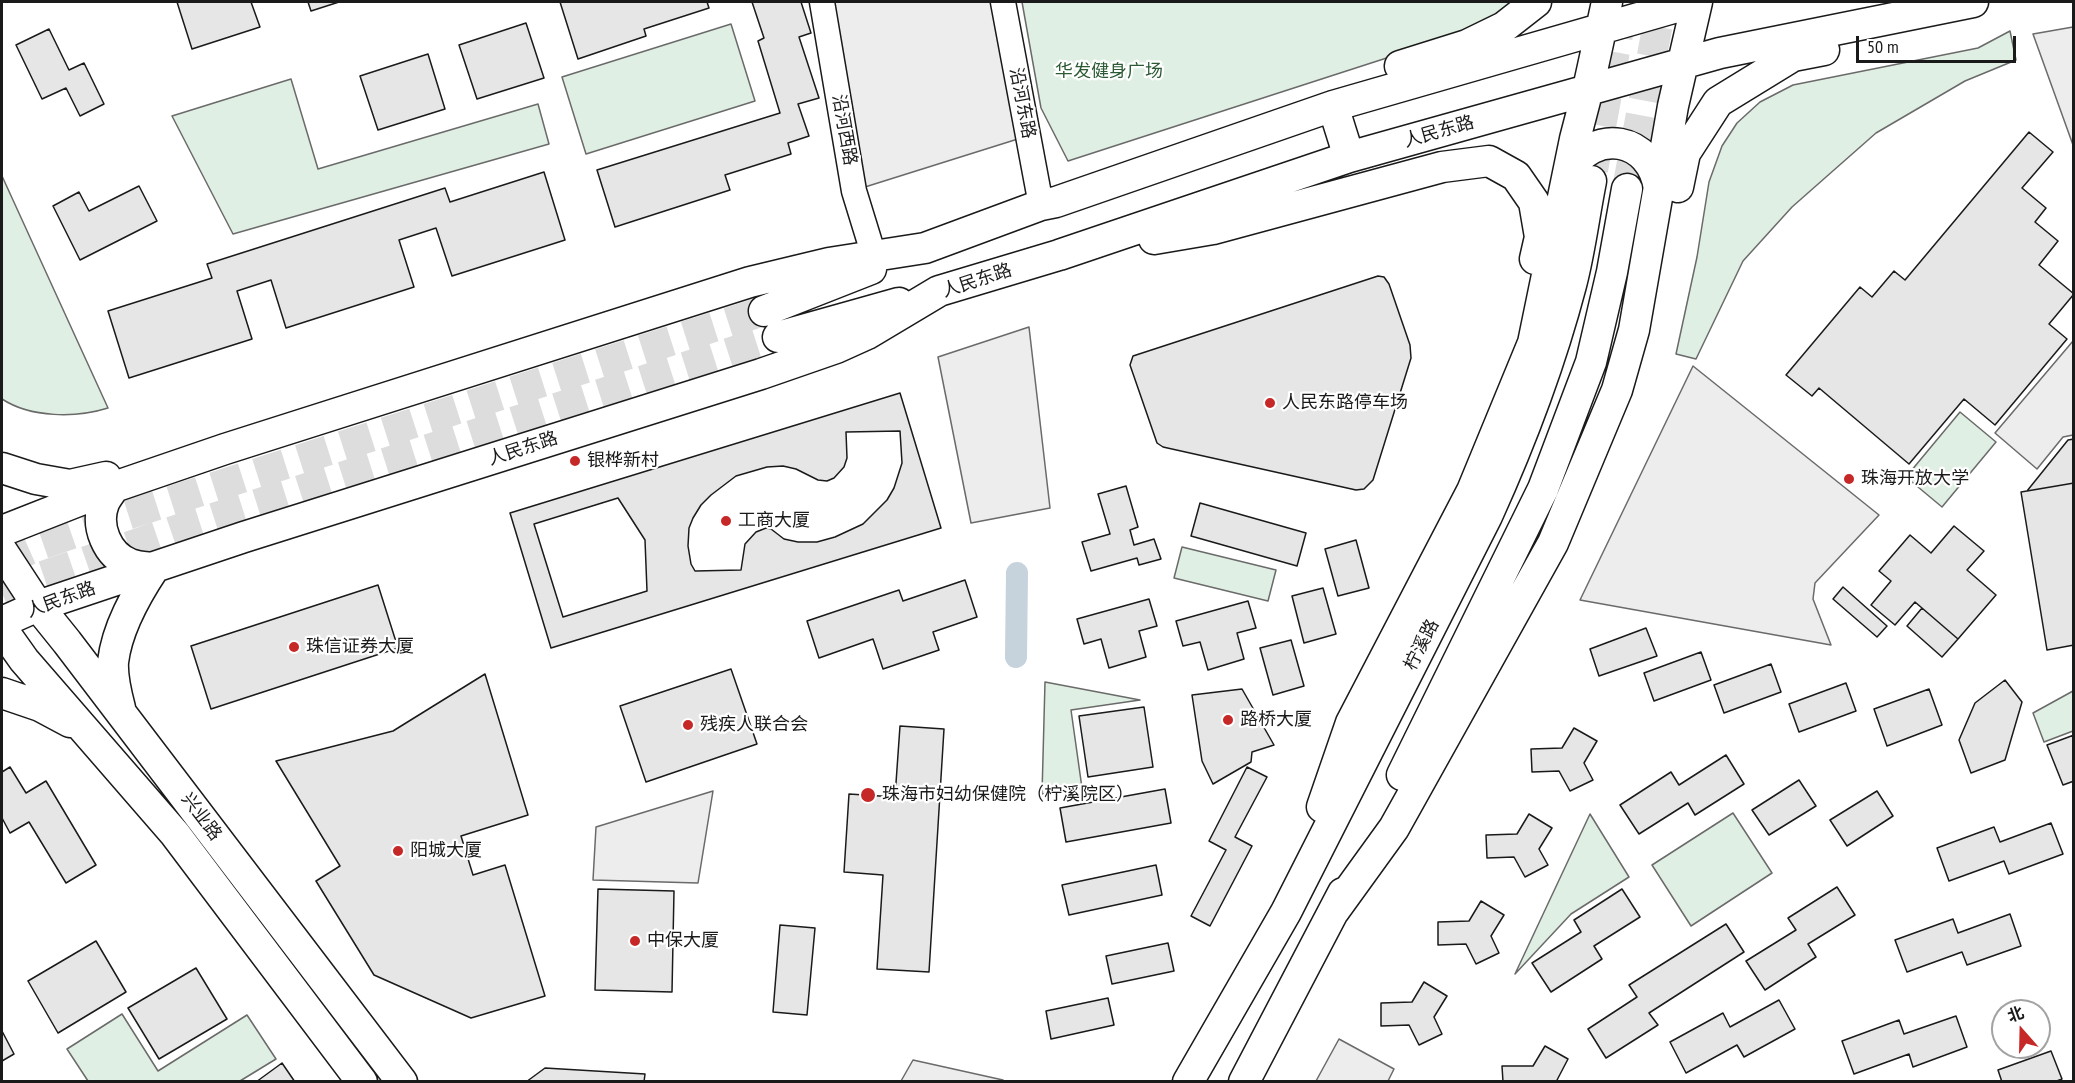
<!DOCTYPE html>
<meta charset="utf-8">
<style>
body{margin:0}
#map{position:relative;width:2075px;height:1083px;overflow:hidden;background:#fff;font-family:"PT Sans Narrow","Noto Sans SC",sans-serif}
canvas{display:block}
.frame{position:absolute;inset:0;border:3px solid #1a1a1a;pointer-events:none}
.north{position:absolute;left:1991px;top:999px;width:60px;height:60px;box-sizing:border-box;background:#fff;border:2px solid #a3a3a3;border-radius:50%;rotate:340deg;font-size:16px;font-weight:700;line-height:24px;text-align:center;color:#1a1a1a}
.north::after{content:'';display:block;margin:auto;width:21px;height:27px;background:#c62828;clip-path:polygon(50% 0,100% 100%,50% 72%,0 100%)}
.scale{position:absolute;left:1856px;top:36px;width:160px;height:27px;box-sizing:border-box;border:3px solid #1a1a1a;border-top:0;padding-left:8px;font-size:18px;line-height:21px;white-space:nowrap;color:#1a1a1a;-webkit-text-stroke:4px #fff;paint-order:stroke}
</style>
<div id="map">
<canvas width="2075" height="1083"></canvas>
<div class="frame"></div>
<div class="north">北</div>
<div class="scale">50 m</div>
</div>
<script>
const ctx = document.querySelector('canvas').getContext('2d');
ctx.lineJoin = 'round';
function fillPath(path, color) { ctx.fillStyle = color; ctx.fill(path, 'evenodd'); }
function trace(path, color, width, dash) { ctx.strokeStyle = color; ctx.lineWidth = width; ctx.lineCap = dash ? 'butt' : 'round'; ctx.setLineDash(dash || []); ctx.stroke(path); }
function write(font, color, halo, rows, align = 'center') {
  ctx.font = font + ' "PT Sans Narrow","Noto Sans SC",sans-serif'; ctx.lineWidth = 4.5; ctx.setLineDash([]); ctx.textBaseline = 'middle'; ctx.strokeStyle = halo; ctx.fillStyle = color; for (const [text, x, y, turn = 0] of rows) {
    ctx.save(); ctx.translate(x, y); ctx.rotate((+turn || 0) * Math.PI / 180); ctx.textAlign = isNaN(turn) ? turn : align; if (halo) ctx.strokeText(text, 0, 0); ctx.fillText(text, 0, 0); ctx.restore();
  }
}
const green = new Path2D(`
 M1022,2h498l-53,30 -399,129 -27,-53z
 M731,24l24,77 -169,53 -24,-77z
 M2010,31l6,29 -51,21 -89,52 -84,74 -49,54 -47,98 -20,-5 21,-97 12,-75 13,-36 15,-23 23,-21 33,-17 185,-37z
 M291,79l27,90 220,-65 11,40 -316,90 -61,-118z
 M2,176l106,232c-32,10 -77,10 -106,-9z
 M1960,412l36,30 -54,65 -36,-30z
 M1182,547l94,23 -8,31 -94,-23z
 M1045,682l95,18 -69,10 11,78 -40,6z
 M2073,691v40l-29,11 -11,-29z
 M1733,813l39,60 -81,53 -39,-61z
 M1590,814l39,63 -58,37 -56,60z
 M122,1014l36,57 89,-56 29,44 -36,22h-152l-21,-32z`);
const parking = new Path2D(`
 M833,2h163l25,136 -156,49z
 M2073,27h1l-1,118 -40,-111z
 M1029,327l21,181 -79,15 -33,-166z
 M2073,341v94l-10,2 -26,32 -42,-36z
 M1693,366l186,149 -64,68 -2,16 18,46 -251,-45z
 M713,791l-15,92 -105,-3 3,-53z
 M1339,1039l55,30 -6,12h-72z
 M913,1060l90,20 -1,2 -101,-1z`);
const canal = new Path2D(`
 M1016,657l1,-84`);
const building = new Path2D(`
 M177,2h74l9,25 -68,22z
 M308,2h31l-28,9z
 M560,2h147l2,6 -65,21 2,7 -68,23z
 M752,2h49l10,31 -12,4 20,61 -21,6 11,32 -21,7 3,11 -66,21 5,15 -115,37 -18,-57 183,-57 -22,-72 6,-3z
 M526,23l18,55 -67,21 -18,-54z
 M49,29l20,41 15,-7 20,41 -24,12 -14,-28 -24,11 -26,-54z
 M428,54l17,55 -67,21 -18,-54z
 M2029,132l24,20 -31,36 24,20 -11,14 23,19 -19,24 35,29 -25,30 18,15 -72,86 -31,-26 -55,65 -90,-76 -7,8 -26,-21 74,-88 12,10 22,-26 11,9z
 M544,172l21,68 -113,36 -16,-48 -37,12 15,47 -128,41 -15,-48 -34,11 15,48 -123,39 -21,-67 104,-33 -5,-14 238,-76 5,14z
 M139,186l18,35 -77,39 -27,-54 26,-14 10,19z
 M1378,276l6,1 5,7 21,61 1,13 -38,122 -9,9 -8,1 -193,-43 -6,-4 -27,-78 3,-9z
 M900,393l41,135 -390,120 -41,-135z
 M900,431l2,32 -8,25 -7,12 -24,24 -28,13 -18,5h-19l-14,-3 -13,-10 -5,-1 -10,4 -11,12 -4,26 -46,1 -4,-7 -3,-18 1,-18 4,-10 8,-13 10,-10 25,-19 31,-9 16,-1 13,3 22,11 9,1 7,-3 10,-11 3,-9 -1,-26z
 M2074,439v44l-47,8 41,-51z
 M2074,483v162l-27,5 -26,-158z
 M1126,486l12,41 -8,3 4,15 20,-6 7,20 -22,6 -2,-7 -46,13 -9,-29 28,-8 -12,-40z
 M618,498l27,42 2,51 -84,26 -29,-93z
 M1200,503l106,30 -9,33 -106,-30z
 M1954,526l30,25 -17,19 29,25 -38,44 -43,-37 -20,23 -24,-20 20,-24 -12,-10 31,-36 21,18z
 M1356,540l13,48 -31,8 -13,-47z
 M965,580l12,37 -44,15 6,18 -56,19 -10,-30 -54,19 -12,-37 92,-31 4,11z
 M378,585l20,63 -187,61 -20,-63z
 M1843,587l44,39 -10,11 -44,-38z
 M1323,588l13,46 -32,9 -12,-47z
 M1149,599l8,27 -18,5 7,26 -37,11 -8,-29 -17,5 -7,-25z
 M1248,601l8,27 -19,5 7,26 -36,11 -8,-28 -17,4 -7,-25z
 M1922,608l36,31 -16,18 -35,-31z
 M1646,628l11,28 -58,20 -9,-27z
 M1291,640l13,46 -31,9 -13,-47z
 M1701,652l10,28 -57,21 -10,-28z
 M1771,664l10,28 -57,21 -10,-28z
 M731,669l26,75 -111,38 -26,-76z
 M485,674l43,141 -67,21 12,39 32,-10 40,131 -74,22 -97,-43 -58,-94 24,-15 -64,-105 117,-30z
 M2005,680l17,22 -17,58 -34,13 -12,-33 16,-37z
 M1846,683l10,28 -57,21 -10,-28z
 M1242,689l32,56 -22,7 -1,10 -38,22 -11,-23 -10,-66z
 M1929,689l13,36 -55,21 -13,-37z
 M1144,707l9,60 -65,10 -9,-61z
 M900,726l44,3 -15,243 -52,-3 6,-94 -39,-3 5,-78 46,3z
 M1574,728l23,13 -13,22 9,17 -23,11 -11,-20 -27,1 -1,-23 31,-1z
 M2074,735v46l-11,4 -16,-40z
 M1726,755l18,29 -49,31 -7,-12 -49,31 -19,-29 51,-33 8,13z
 M10,767l16,26 20,-12 50,84 -30,18 -37,-61 -19,11 -8,-15v-46z
 M1247,767l20,10 -32,60 17,9 -42,80 -19,-10 35,-66 -17,-9z
 M1799,780l17,26 -47,29 -17,-25z
 M1165,789l6,34 -105,19 -6,-34z
 M1877,791l16,25 -46,30 -17,-26z
 M1529,814l23,14 -13,21 9,16 -23,12 -11,-20 -27,1 -1,-23 31,-1z
 M2051,823l12,31 -54,20 -5,-13 -55,20 -12,-33 57,-21 6,15z
 M1156,865l6,30 -93,20 -7,-30z
 M1837,887l18,28 -47,29 8,13 -51,33 -19,-29 50,-31 -8,-12z
 M598,889l76,2 -2,101 -77,-2z
 M1622,889l18,28 -46,29 8,13 -51,33 -19,-29 49,-31 -7,-12z
 M1481,901l23,14 -13,21 8,17 -23,11 -10,-20 -28,1v-23l31,-1z
 M2010,914l11,32 -54,19 -5,-13 -55,20 -12,-32 58,-21 5,14z
 M1726,924l18,28 -95,61 9,12 -52,33 -18,-29 49,-32 -8,-12z
 M780,925l35,3 -8,87 -34,-3z
 M96,941l30,51 -68,41 -30,-52z
 M1168,943l6,28 -62,13 -6,-28z
 M196,968l31,51 -68,40 -31,-51z
 M1424,982l23,14 -13,21 8,17 -23,11 -10,-20 -28,1v-23l31,-1z
 M1108,998l6,27 -63,14 -5,-28z
 M1779,1000l16,29 -51,28 -7,-12 -51,28 -16,-31 53,-29 7,14z
 M1956,1016l11,31 -54,20 -4,-13 -55,20 -12,-33 57,-21 5,14z
 M2,1031l12,23 -12,7z
 M1545,1046l23,13 -12,23h-53l-1,-16h31z
 M2051,1051l11,28 -8,3h-52l-4,-12z
 M282,1063l13,19h-39z
 M545,1068l100,6 -1,8h-118z`);
const majorTunnel = new Path2D(`
 M1593,170l31,-168
 M1627,189l35,-187
 M2,562l38,-17 80,-28 644,-206
 M2,593l35,-15 148,-51 593,-190`);
const minor = new Path2D(`
 M822,2l32,189 20,65
 M1003,2l38,203`);
const major = new Path2D(`
 M1400,66l67,-21 37,-18 32,-25
 M1333,106l16,51
 M1568,173c25,-47 84,-36 91,16
 M1678,187l7,-34 33,-51 75,-46 31,-6
 M1154,239l59,-10 229,-62 47,-6 27,15 18,26 6,35 -5,22
 M764,311l107,-42
 M778,337l121,-34
 M2,468l34,11 34,6 36,-8
 M114,487c-3,5 -8,11 -10,16 -9,23 3,52 26,61 7,3 16,3 24,4 -18,27 -37,60 -41,94 -1,15 3,31 7,46
 M2,531l112,-44 111,-38 525,-167 79,-19 96,-15 116,-43 15,-3 277,-96 361,-104
 M2,551l36,55 29,36 335,440
 M2,622l36,-16 206,-69 517,-163 75,-26 31,-14 72,-43 120,-36 290,-98 371,-104 253,-51
 M2,629l22,31 151,174 187,248
 M2,693l38,13 30,16
 M1402,775l141,-286 48,-127 21,-90 15,-83
 M1322,807l29,-84 121,-232 61,-148 42,-204 13,-50 19,-87
 M1334,911l60,-83 159,-285 64,-153 17,-60 39,-224 24,-104
 M1188,1082l98,-170 201,-396c34,-75 63,-151 84,-231 9,-34 13,-69 20,-104
 M1244,1082l99,-189`);
const markers = [
 [1270,403,6,"#c62828"],
 [575,461,6,"#c62828"],
 [1849,479,6,"#c62828"],
 [726,521,6,"#c62828"],
 [294,647,6,"#c62828"],
 [1228,720,6,"#c62828"],
 [688,725,6,"#c62828"],
 [868,795,8,"#c62828"],
 [398,851,6,"#c62828"],
 [635,941,6,"#c62828"]
];
const parkNames = [
 ["华发健身广场",1109,72]
];
const streetNames = [
 ["沿河东路",1022,103,79],
 ["沿河西路",844,130,80],
 ["人民东路",1439,132,-16],
 ["人民东路",977,281,-18],
 ["人民东路",523,449,-18],
 ["人民东路",61,600,-20],
 ["柠溪路",1422,645,-63],
 ["兴业路",201,817,53]
];
const poiNames = [
 ["人民东路停车场",1282,403],
 ["银桦新村",587,461],
 ["珠海开放大学",1861,479],
 ["工商大厦",738,521],
 ["珠信证券大厦",306,647],
 ["路桥大厦",1240,720],
 ["残疾人联合会",700,725],
 ["珠海市妇幼保健院（柠溪院区）",882,795],
 ["阳城大厦",410,851],
 ["中保大厦",647,941]
];
fillPath(green, '#e0efe3');
trace(green, '#6a6a6a', 1.5);
fillPath(parking, '#ededed');
trace(parking, '#6a6a6a', 1.5);
trace(canal, '#c6d2dc', 22);
fillPath(building, '#e6e6e6');
trace(building, '#1a1a1a', 1.5);
trace(majorTunnel, '#ddd', 30, [30, 15]);
trace(minor, '#1a1a1a', 27);
trace(major, '#1a1a1a', 33);
trace(minor, '#fff', 24);
trace(major, '#fff', 30);
for (const [x, y, r, color] of markers) { const dot = new Path2D(); dot.arc(x, y, r, 0, 2 * Math.PI); ctx.fillStyle = color; ctx.fill(dot); trace(dot, '#fff', 2); }
write('18px', '#2b5a34', '#fff', parkNames);
write('18px', '#1a1a1a', '#fff', streetNames);
write('18px', '#1a1a1a', '#fff', poiNames, 'left');
</script>
